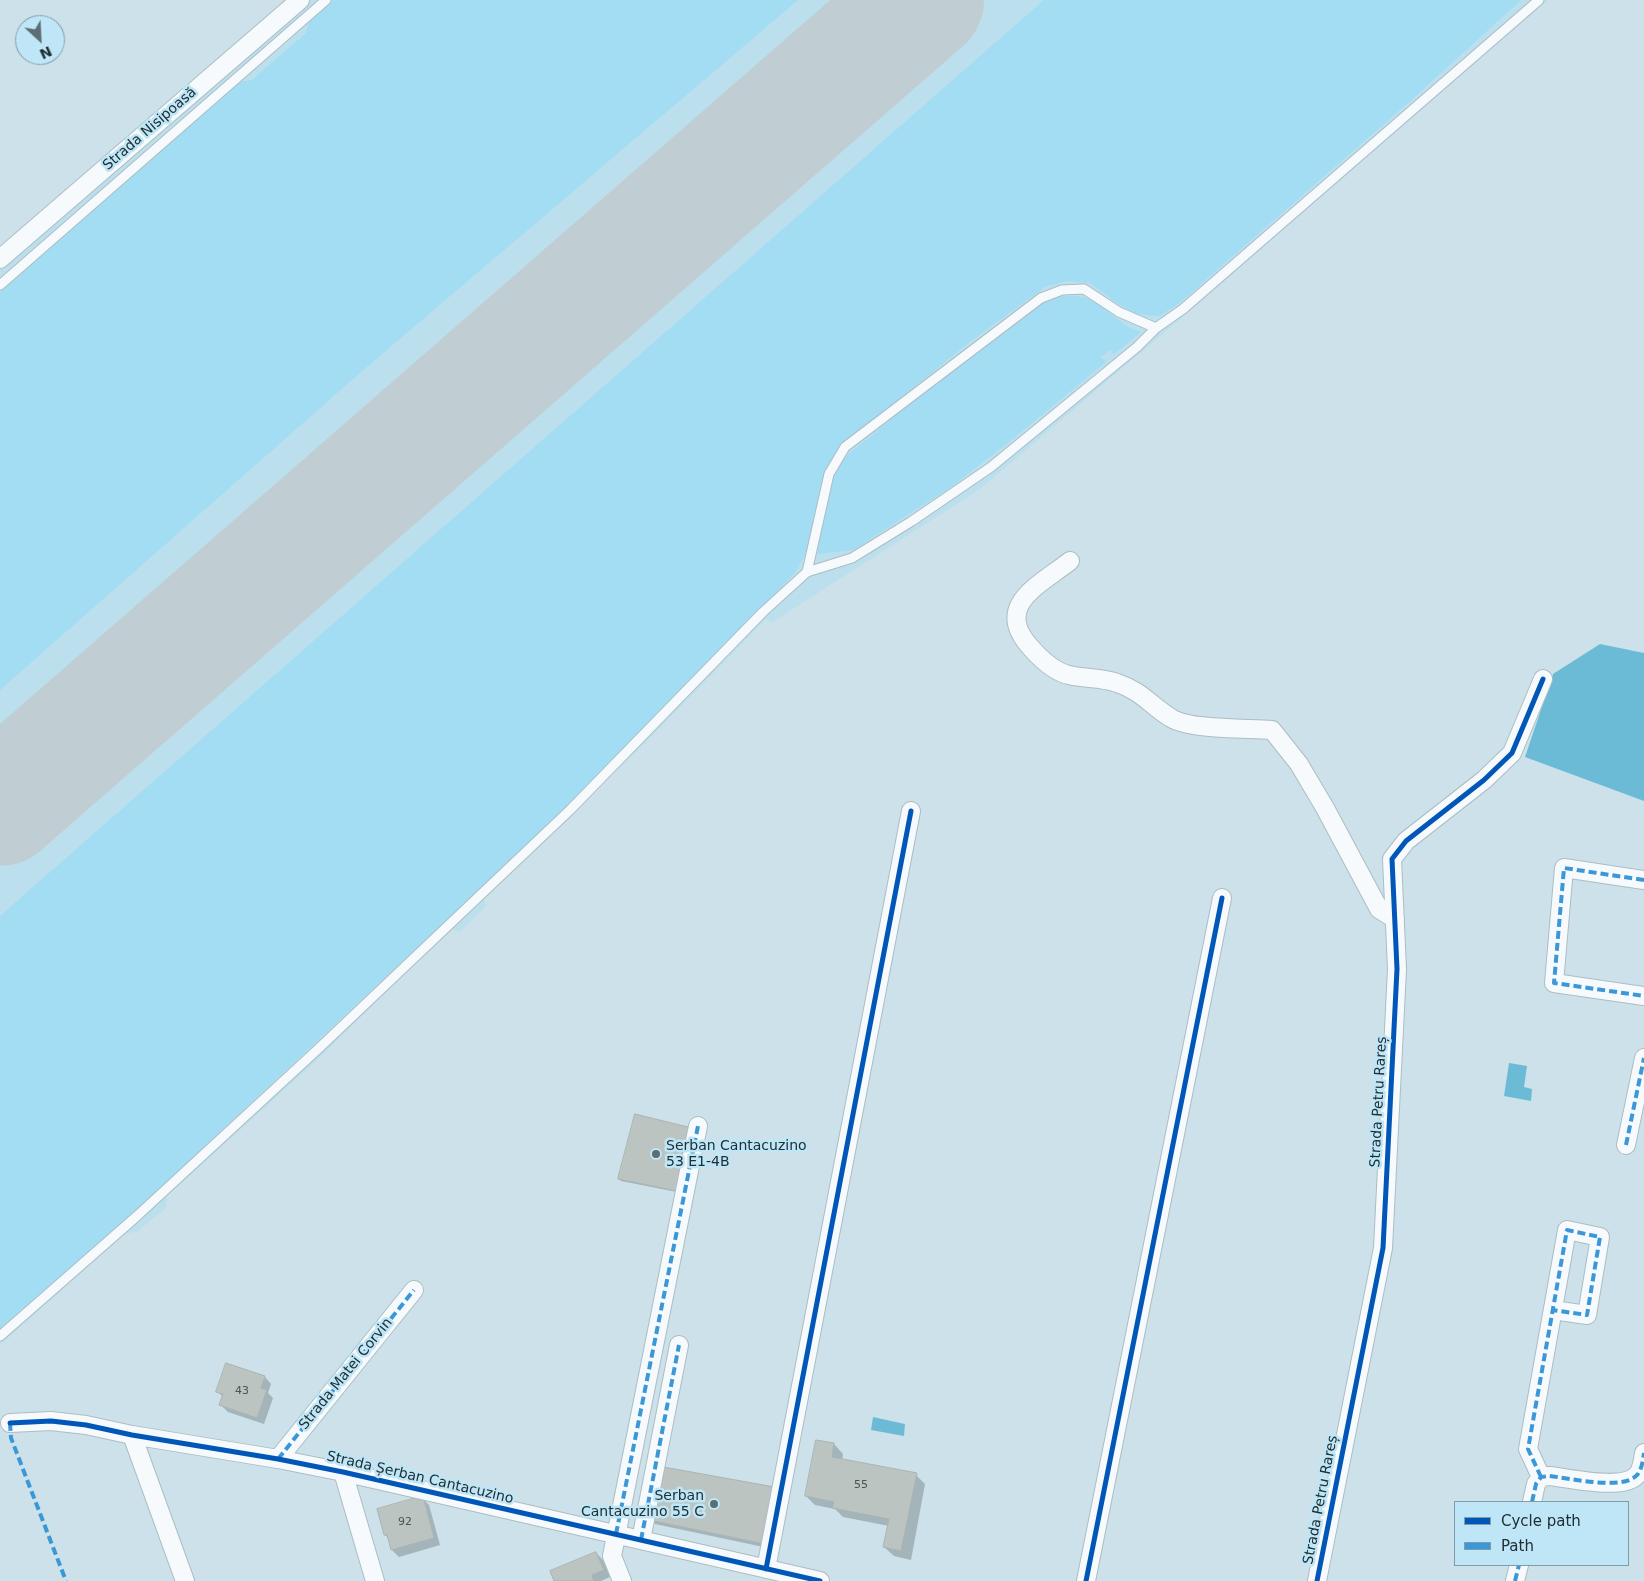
<!DOCTYPE html>
<meta charset="utf-8">
<style>
body{margin:0}
#map{position:relative;width:1644px;height:1581px;overflow:hidden;background:#cce1e9;font-family:"DejaVu Sans",sans-serif}
canvas{display:block}
.legend{position:absolute;left:1454px;top:1501px;width:175px;height:65px;box-sizing:border-box;background:#bfe6f6;border:1px solid #7f9da9;margin:0;padding:6px 9px;list-style:none;font-size:15px;color:#202f35}
.legend li{display:flex;align-items:center;gap:10px;height:25px}
.legend b{width:25px;border:1px solid #7f9da9}
.north{position:absolute;left:15px;top:15px;width:50px;height:50px;box-sizing:border-box;background:#bfe6f6;border:1px solid #7f9da9;border-radius:50%;rotate:155deg;font-size:14px;font-weight:700;line-height:20px;text-align:center;color:#202f35}
.north::after{content:'';display:block;margin:auto;width:18px;height:22px;background:#5c6d74;clip-path:polygon(50% 0,100% 100%,50% 72%,0 100%)}
</style>
<div id="map">
<canvas width="1644" height="1581"></canvas>
<ul class="legend">
<li><b style="height:6px;background:#0057b8"></b>Cycle path</li>
<li><b style="height:6px;background:#3a97d8"></b>Path</li>
</ul>
<div class="north">N</div>
</div>
<script>
const ctx = document.querySelector('canvas').getContext('2d');
ctx.lineJoin = 'round';
function fillPath(path, color) { ctx.fillStyle = color; ctx.fill(path, 'evenodd'); }
function trace(path, color, width, dash) { ctx.strokeStyle = color; ctx.lineWidth = width; ctx.lineCap = dash ? 'butt' : 'round'; ctx.setLineDash(dash || []); ctx.stroke(path); }
function write(font, color, halo, rows, align = 'center') {
  ctx.font = font + ' "DejaVu Sans",sans-serif'; ctx.lineWidth = 5; ctx.setLineDash([]); ctx.textBaseline = 'middle'; ctx.strokeStyle = halo; ctx.fillStyle = color; for (const [text, x, y, turn = 0] of rows) {
    ctx.save(); ctx.translate(x, y); ctx.rotate((+turn || 0) * Math.PI / 180); ctx.textAlign = isNaN(turn) ? turn : align; if (halo) ctx.strokeText(text, 0, 0); ctx.fillText(text, 0, 0); ctx.restore();
  }
}
const built = new Path2D(`
 M309,0h1239l-343,298 -225,191 -209,134 -5,-4 -118,121 -164,157 2,9 -26,26 -10,-3 -134,132 -149,135 -1,12 -28,23 -13,3 -125,111v-1075z`);
const green = new Path2D(`
 M333,0h465l-436,371 -362,319v-399l239,-209 13,-2 54,-47 3,-12z
 M1044,0h477l-112,102 -232,203 -18,11 -23,-2 -22,-13 -24,-18 -23,-2 -22,6 -74,54 -129,104 -14,22 -22,86 -11,20 -247,252 -461,431 -87,76v-416z
 M1054,296h24l14,4 36,27 13,5 -27,22 -4,-4 -9,7 5,5 -97,80 -58,45 -98,63 -37,4 18,-80 11,-17 97,-79 93,-72z`);
const water = new Path2D(`
 M1600,644l44,9v148l-119,-44 28,-83z
 M1509,1063l18,3 -3,21 8,2 -1,12 -27,-5z
 M873,1417l32,7 -1,12 -33,-6z`);
const shadow = new Path2D(`
 M636,1116l46,77 -61,-12 -2,-2z
 M227,1365l38,12 6,7 -3,9 5,5 -9,26 -36,-12 -7,-7 2,-8 -5,-5z
 M834,1444l9,10 -1,6 74,15 9,9 -14,76 -17,-4 -10,-9 5,-21 -46,-9 -8,-8 -20,-4 -9,-9z
 M779,1490l-6,59 -118,-25 -4,-5z
 M422,1498l7,7 11,40 -41,12 -7,-7 -2,-11 -5,-4z
 M596,1553l7,7 7,17 -9,4h-46z`);
const runway = new Path2D(`
 M0,805l923,-805`);
const building = new Path2D(`
 M635,1114l57,14 -11,64 -63,-13z
 M226,1363l39,13 -4,12 6,2 -10,28 -38,-13 4,-11 -7,-2z
 M816,1440l18,3 -2,14 85,16 -16,78 -18,-4 6,-28 -57,-11 2,-6 -29,-6z
 M658,1466l122,22 -11,57 -120,-25z
 M423,1496l11,42 -43,12 -4,-15h-3l-7,-26z
 M596,1552l8,18 -12,5 2,6h-40l-4,-10z`);
const service = new Path2D(`
 M0,285l326,-285
 M807,572l22,-98 16,-27 196,-149 21,-8 22,-1 35,23 37,16
 M0,1336l137,-120 180,-166 253,-240 193,-198 44,-40 45,-14 60,-37 79,-54 146,-120 19,-19 27,-19 356,-309`);
const minor = new Path2D(`
 M0,259l300,-259
 M1070,561c-32,25 -78,45 -38,88 9,10 23,23 37,26 16,4 32,2 48,8 25,8 34,23 54,35 19,12 76,10 101,12l27,34 26,44 54,101 16,10
 M1644,880l-80,-12 -10,115 90,13
 M1626,1145l18,-87
 M10,1423l41,-2 35,4 46,10 146,24 65,13 477,109
 M132,1435l53,146
 M278,1459l136,-169
 M343,1472l32,109
 M1541,1477l-13,-28 39,-219 33,7 -13,78 -34,-5
 M1532,1502l4,-18 5,-7 8,-1c21,2 74,15 88,-1 5,-5 6,-16 7,-22
 M641,1540l38,-195
 M766,1569l145,-758
 M622,1581l-10,-25 86,-430
 M1086,1581l136,-683
 M1317,1581l66,-333 14,-279 -5,-110 14,-18 78,-61 28,-27 31,-74
 M1515,1581l4,-16`);
const quiet = new Path2D(`
 M1644,880l-80,-12 -10,115 90,13
 M1626,1145l18,-87
 M10,1423l1,15 55,143
 M278,1459l136,-169
 M1541,1477l-13,-28 39,-219 33,7 -13,78 -34,-5
 M1532,1502l4,-18 5,-7 8,-1c21,2 74,15 88,-1 5,-5 6,-16 7,-22
 M616,1534l82,-408
 M641,1540l38,-195
 M1515,1581l4,-16`);
const cycleway = new Path2D(`
 M10,1423l41,-2 35,4 46,10 146,24 65,13 477,109
 M766,1569l145,-758
 M1086,1581l136,-683
 M1317,1581l66,-333 14,-279 -5,-110 14,-18 78,-61 28,-27 31,-74`);
const markers = [
 [656,1154,5,"#5c6d74"],
 [714,1504,5,"#5c6d74"]
];
const numberNames = [
 ["43",242,1391],
 ["55",861,1485],
 ["92",405,1522]
];
const streetNames = [
 ["Strada Nisipoasă",150,129,-41],
 ["Strada Petru Rareș",1379,1102,-87],
 ["Strada Matei Corvin",346,1374,-51],
 ["Strada Șerban Cantacuzino",420,1478,13],
 ["Strada Petru Rareș",1321,1500,-79]
];
const poiNames = [
 ["Serban Cantacuzino",666,1146],
 ["53 E1-4B",666,1162],
 ["Serban",704,1496,"right"],
 ["Cantacuzino 55 C",704,1512,"right"]
];
fillPath(built, '#bbdfed');
fillPath(green, '#a2ddf3');
fillPath(water, '#6bbbd7');
fillPath(shadow, '#0003');
trace(runway, '#c0ced3', 122);
fillPath(building, '#bcc4c1');
trace(building, '#aab3b1', 1);
trace(service, '#acbdc3', 11);
trace(minor, '#acbdc3', 20);
trace(service, '#f7fafc', 9);
trace(minor, '#f7fafc', 18);
trace(quiet, '#3a97d8', 4, [8, 4]);
trace(cycleway, '#0057b8', 5);
for (const [x, y, r, color] of markers) { const dot = new Path2D(); dot.arc(x, y, r, 0, 2 * Math.PI); ctx.fillStyle = color; ctx.fill(dot); trace(dot, '#bfe6f6', 2); }
write('11px', '#475458', null, numberNames);
write('14px', '#202f35', '#bfe6f6', streetNames);
write('14px', '#202f35', '#bfe6f6', poiNames, 'left');
</script>
